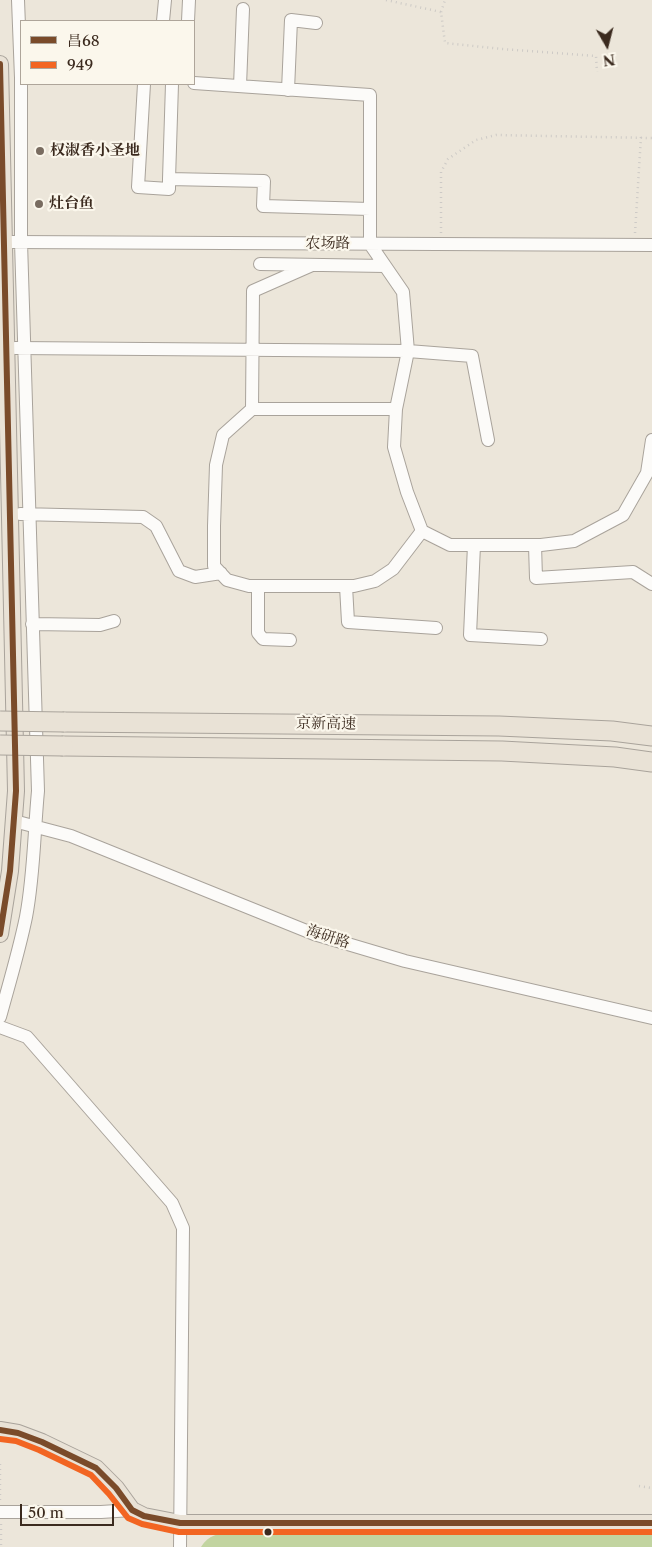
<!DOCTYPE html>
<meta charset="utf-8">
<style>
body{margin:0}
#map{position:relative;width:652px;height:1547px;overflow:hidden;background:#ece6da;font-family:"Libre Caslon Text","Noto Serif SC",serif}
canvas{display:block}
.legend{position:absolute;left:20px;top:20px;width:175px;height:65px;box-sizing:border-box;background:#fbf7ec;border:1px solid #aea59a;margin:0;padding:6px 9px;list-style:none;font-size:15px;color:#3b2a1e}
.legend li{display:flex;align-items:center;gap:10px;height:25px}
.legend b{width:25px;border:1px solid #aea59a}
.north{position:absolute;left:582px;top:20px;width:50px;height:50px;-webkit-text-stroke:4px #fbf7ec;paint-order:stroke;rotate:172deg;font-size:14px;font-weight:700;line-height:20px;text-align:center;color:#3b2a1e}
.north::after{content:'';display:block;margin:auto;width:18px;height:22px;background:#3b2a1e;clip-path:polygon(50% 0,100% 100%,50% 72%,0 100%)}
.scale{position:absolute;left:20px;top:1504px;width:94px;height:22px;box-sizing:border-box;border:2px solid #3b2a1e;border-top:0;padding-left:6px;font-size:15px;line-height:18px;white-space:nowrap;color:#3b2a1e;-webkit-text-stroke:4px #fbf7ec;paint-order:stroke}
</style>
<div id="map">
<canvas width="652" height="1547"></canvas>
<ul class="legend">
<li><b style="height:6px;background:#7a4b2a"></b>昌68</li>
<li><b style="height:6px;background:#f26522"></b>949</li>
</ul>
<div class="north">N</div>
<div class="scale">50 m</div>
</div>
<script>
const ctx = document.querySelector('canvas').getContext('2d');
ctx.lineJoin = 'round';
function fillPath(path, color) { ctx.fillStyle = color; ctx.fill(path, 'evenodd'); }
function trace(path, color, width, dash) { ctx.strokeStyle = color; ctx.lineWidth = width; ctx.lineCap = dash ? 'butt' : 'round'; ctx.setLineDash(dash || []); ctx.stroke(path); }
function write(font, color, halo, rows, align = 'center') {
  ctx.font = font + ' "Libre Caslon Text","Noto Serif SC",serif'; ctx.lineWidth = 4.5; ctx.setLineDash([]); ctx.textBaseline = 'middle'; ctx.strokeStyle = halo; ctx.fillStyle = color; for (const [text, x, y, turn = 0] of rows) {
    ctx.save(); ctx.translate(x, y); ctx.rotate((+turn || 0) * Math.PI / 180); ctx.textAlign = isNaN(turn) ? turn : align; if (halo) ctx.strokeText(text, 0, 0); ctx.fillText(text, 0, 0); ctx.restore();
  }
}
const green = new Path2D(`
 M652,1530v17h-451c7,-12 18,-14 31,-15z`);
const path = new Path2D(`
 M386,0l55,12 4,31 57,6 94,7 1,16
 M441,12l4,-12
 M441,233v-61l7,-13 28,-19 20,-5 156,3
 M635,233l6,-96
 M0,1464v37
 M639,1486l13,2
 M1,1524v23`);
const minor = new Path2D(`
 M163,21l2,-21
 M188,21l1,-21
 M194,83l176,12v149l33,48 5,59 -12,58 -2,38 13,45 15,39 28,14h91l33,-4 49,-26 24,-42 5,-33
 M144,84l-6,103 31,2v-10
 M172,84l-3,95 95,2 -1,25 107,3
 M240,86l3,-77
 M288,90l3,-70 25,3
 M12,242l640,3
 M260,264l125,2
 M312,265l-59,26 -1,118h144
 M15,348l393,3 64,5 16,84
 M252,409l-29,26 -7,30 -2,61v40l13,14 22,6h105l21,-5 18,-12 29,-38
 M20,514l123,3 13,9 23,45 16,6 26,-4
 M474,545l-4,90 71,4
 M535,545l1,33 97,-6 19,12
 M258,586v47l5,6 27,1
 M346,586l2,36 88,6
 M32,624l68,1 14,-4
 M14,821l57,15 243,98 91,27 247,57
 M0,1017c9,-33 19,-66 26,-100 8,-42 8,-84 12,-126l-17,-549v-164l-3,-78
 M0,1027l27,10 145,166 11,25 -3,319
 M0,1512h101l31,-2`);
const major = new Path2D(`
 M0,64l16,727 -6,80 -10,63
 M0,1430l18,3 24,9 54,26 20,20 16,22 12,6 36,7h472`);
const highway = new Path2D(`
 M64,722l435,4 113,5 40,5
 M63,746l439,5 113,6 37,5`);
const highwayBridge = new Path2D(`
 M0,721l64,1
 M0,745l63,1`);
const bus1 = new Path2D(`
 M0,64l16,727 -6,80 -10,63
 M0,1430l18,3 24,9 54,26 20,20 16,22 12,6 36,7h472`);
const bus2 = new Path2D(`
 M0,1439l16,2 23,9 52,25 18,19 19,24 14,6 37,8h473`);
const markers = [
 [40,151,5,"#796c60"],
 [39,204,5,"#796c60"],
 [268,1532,4.5,"#3b2a1e"]
];
const poiNames = [
 ["权淑香小圣地",50,151],
 ["灶台鱼",49,204]
];
const streetNames = [
 ["农场路",328,244],
 ["京新高速",326,724,1],
 ["海研路",328,937,18]
];
fillPath(green, '#c2d4a0');
trace(minor, '#a9a39b', 14);
trace(major, '#a9a39b', 18);
trace(highway, '#a9a39b', 21);
trace(path, '#cdcac6', 2.5, [1, 4]);
trace(minor, '#fcfbf9', 12);
trace(major, '#e9e2d6', 16);
trace(highway, '#e9e2d6', 19);
trace(highwayBridge, '#a9a39b', 21, []);
trace(highwayBridge, '#e9e2d6', 19);
trace(bus1, '#7a4b2a', 6);
trace(bus2, '#f26522', 6);
for (const [x, y, r, color] of markers) { const dot = new Path2D(); dot.arc(x, y, r, 0, 2 * Math.PI); ctx.fillStyle = color; ctx.fill(dot); trace(dot, '#fbf7ec', 2); }
write('bold 15px', '#3b2a1e', '#fbf7ec', poiNames, 'left');
write('15px', '#3b2a1e', '#fbf7ec', streetNames);
</script>
